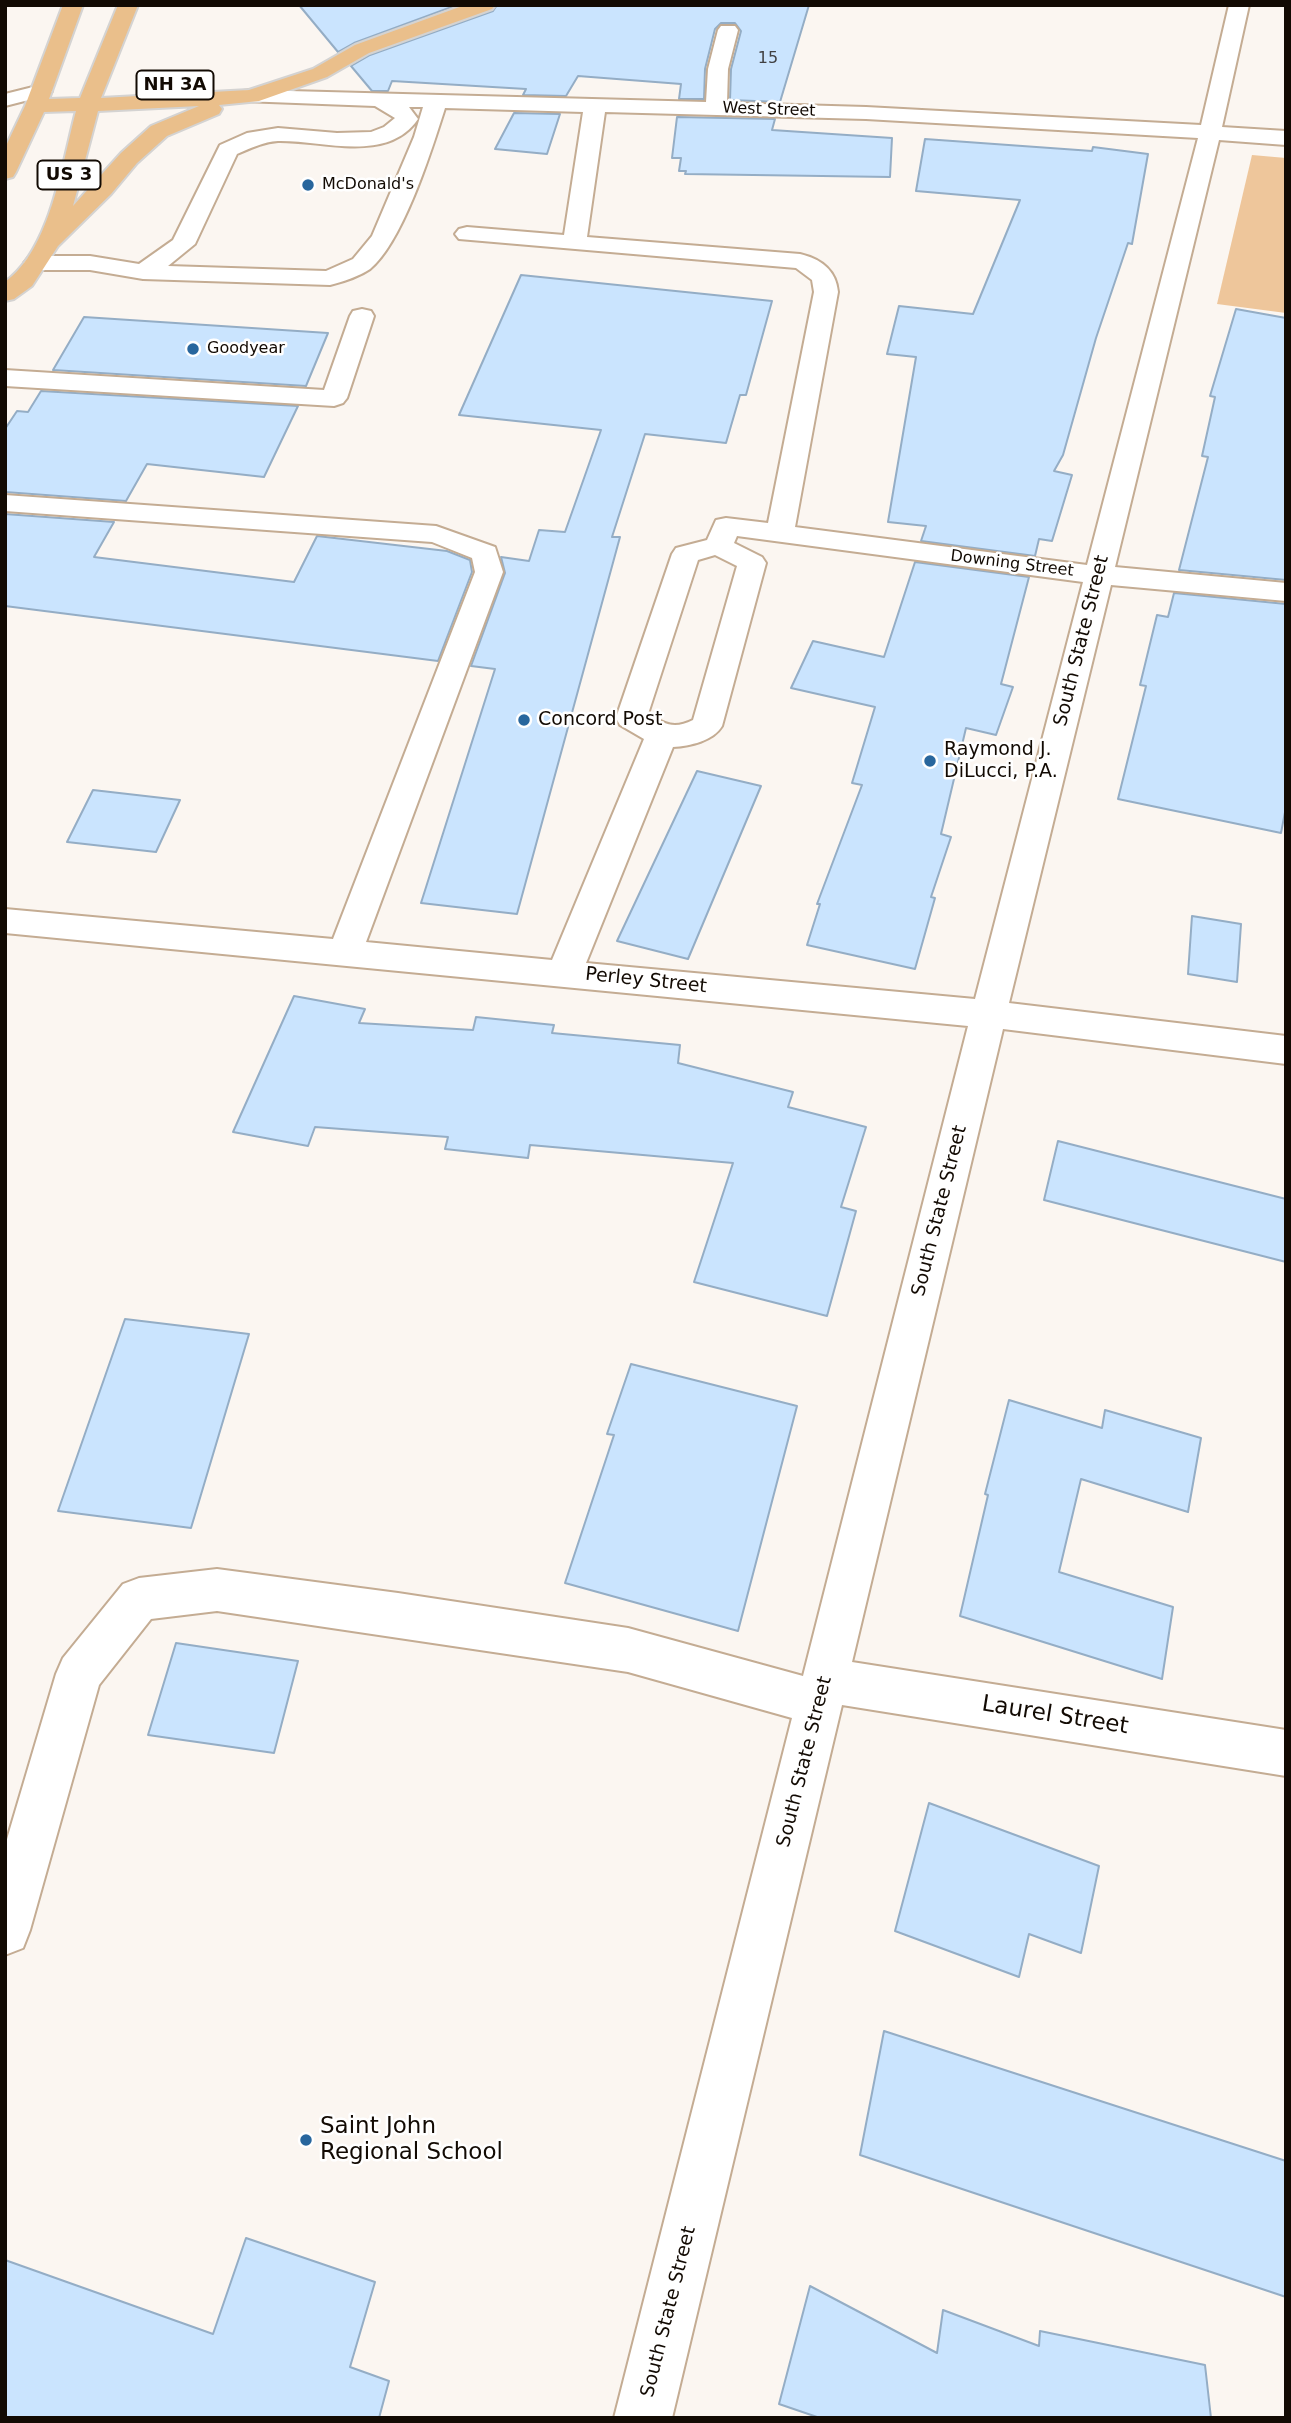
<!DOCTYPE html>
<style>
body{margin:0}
#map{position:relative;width:1291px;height:2423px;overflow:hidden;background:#fbf6f1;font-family:"DejaVu Sans",sans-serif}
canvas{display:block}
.frame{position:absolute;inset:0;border:7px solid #120a03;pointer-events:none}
</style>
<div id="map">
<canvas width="1291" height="2423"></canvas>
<div class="frame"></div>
</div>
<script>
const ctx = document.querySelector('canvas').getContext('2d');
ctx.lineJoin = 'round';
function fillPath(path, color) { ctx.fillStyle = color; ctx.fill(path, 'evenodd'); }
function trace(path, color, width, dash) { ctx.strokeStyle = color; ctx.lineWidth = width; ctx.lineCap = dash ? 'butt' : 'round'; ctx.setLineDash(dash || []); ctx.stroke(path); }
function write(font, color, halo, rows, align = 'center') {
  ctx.font = font + ' "DejaVu Sans",sans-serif'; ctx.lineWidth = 5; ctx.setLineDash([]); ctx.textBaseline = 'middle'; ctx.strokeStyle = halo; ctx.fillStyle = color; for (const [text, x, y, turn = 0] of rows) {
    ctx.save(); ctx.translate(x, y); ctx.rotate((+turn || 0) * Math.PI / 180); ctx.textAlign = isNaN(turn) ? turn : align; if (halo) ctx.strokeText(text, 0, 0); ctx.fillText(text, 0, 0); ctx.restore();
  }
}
const green = new Path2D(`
 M1252,155l34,3v155l-69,-9z`);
const building = new Path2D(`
 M299,5h158l-103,38 -16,9z
 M497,5h312l-29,97 -50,-2 1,-31 10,-38 -6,-8h-14l-6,6 -10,40 -1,30h-25l2,-15 -103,-8 -12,20 -43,-1 3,-6 -134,-8 -4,10h-16l-21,-25 19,-11 123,-44z
 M514,113l46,1 -13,40 -52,-5z
 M677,117l98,2 -3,11 120,8 -2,39 -205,-3 1,-3h-7l2,-13h-9z
 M925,139l167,12 1,-4 55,7 -16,90 -4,-1 -32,95 -33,117 -9,16 18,4 -20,66 -13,-2 -4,17 -114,-15 5,-15 -38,-4 28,-165 -29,-3 12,-48 74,8 47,-114 -104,-9z
 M521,275l251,26 -26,94h-6l-14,48 -81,-9 -33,103h8l-103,377 -96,-11 74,-234 -24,-3 34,-93 -4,-16 28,4 10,-31 26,2 36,-102 -142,-15z
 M1236,309l50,9v262l-107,-10 29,-113 -6,-1 13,-59 -5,-1z
 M84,317l244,16 -22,53 -253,-16z
 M41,391l257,15 -34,71 -117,-13 -21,37 -121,-9v-63l12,-18 11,1z
 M5,514l109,8 -20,35 200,25 23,-46 130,15 23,9 2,12 -34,89 -433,-55z
 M915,562l114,15 -28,107 12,3 -17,48 -30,-7 -25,106 10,3 -20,60 4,1 -20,71 -108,-24 13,-41h-3l45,-119 -10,-2 23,-76 -84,-19 22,-47 71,16z
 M1174,593l112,11v203l-5,26 -163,-34 28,-113 -6,-1 17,-70 11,2z
 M697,771l64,15 -73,173 -71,-18z
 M93,790l87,10 -24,52 -89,-10z
 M1192,916l49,8 -4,58 -49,-8z
 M294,996l71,13 -6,14 114,7 3,-13 78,8 -2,8 128,12 -2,18 115,29 -5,15 78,20 -25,80 15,4 -29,105 -133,-34 39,-119 -203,-18 -2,13 -83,-9 3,-12 -133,-10 -7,19 -75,-14z
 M1058,1141l228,58v63l-242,-62z
 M125,1319l124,15 -58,194 -133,-17z
 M631,1364l166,42 -59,225 -173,-48 49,-148 -7,-1z
 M1009,1400l93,28 3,-18 96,28 -13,74 -107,-33 -22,93 114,35 -11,72 -202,-63 28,-121 -3,-1z
 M176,1643l122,18 -24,92 -126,-18z
 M929,1803l170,63 -18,87 -52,-19 -10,43 -124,-46z
 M884,2031l402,130v136l-426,-142z
 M246,2238l129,44 -25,85 39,14 -10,37h-374v-158l208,74z
 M810,2286l127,67 6,-43 96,36 1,-15 165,34 6,53h-391l-41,-14z`);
const minor = new Path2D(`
 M1229,5h20l-27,122 64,4v14l-67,-5 -104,427 171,16v18l-175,-16 -102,418 277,33v28l-283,-35 -151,633 434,68v46l-444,-71 -170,713h-58l178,-700 -164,-46 -411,-61 -66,8 -52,66 -69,245 -7,18 -18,7v-109l51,-172 7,-16 60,-74 16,-6 78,-9 181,24 230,35 175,48 165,-650 -963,-93v-24l328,30 142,-367 -3,-14 -40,-16 -427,-31v-16l431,31 59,21 8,25 -137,370 186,18 92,-221 -24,-14 -4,-7 56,-164 4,-6 31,-8 9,-20 10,-2 42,5 46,-231 -2,-12 -16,-12 -337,-29 -4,-5 4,-5 8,-2 97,8 19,-123 -138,-4c-13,41 -42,134 -75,161 -10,7 -28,13 -40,16l-187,-6 -53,-9h-54l-8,-2 -4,-5 4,-5 8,-2h54l49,8 34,-24 47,-95 27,-12 31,-5 59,5 34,-1 13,-5 11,-9 -20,-12 -132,-5 -3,-5 3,-5 8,-1 455,12 2,-33 10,-39 3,-4h14l3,4 -10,39 -1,34 139,4 335,18zM409,107h14l-9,30 -42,99 -19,23 -27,12 -158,-5 27,-22 42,-90c14,-6 26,-12 41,-13 45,-1 109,23 140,-22zM605,112l261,7 332,19 -111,427 -292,-38 43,-235c-2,-22 -17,-33 -38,-38l-213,-17zM737,536l346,46 -108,417 -389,-36 87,-216c17,-1 40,-6 49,-21l44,-163 -4,-6 -28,-14zM715,555l22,11 -44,154c-18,9 -28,5 -45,-6l50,-154z
 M41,85l7,2 4,4 -4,4 -43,11v-12z
 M362,309l9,2 3,5 -27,82 -4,5 -9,3 -329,-20v-16l319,20 26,-74 3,-5z`);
const major = new Path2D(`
 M63,5h20l-34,94 31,-1 38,-93h20l-37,93 148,-8 64,-21 42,-24 110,-40h30l-3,4 -123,44 -42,24 -68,24 -40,4 3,4 -3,5 -52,22 -30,27 -26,31 -53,52 -26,40 -18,13 -9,2v-19c46,-33 57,-119 71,-171l-32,1 -28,60 -3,5 -8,2v-31l20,-42zM199,106l-48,20 -30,27 -48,53 25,-95z`);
const markers = [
 [308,185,7,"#28669d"],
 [193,349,7,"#28669d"],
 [524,720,7,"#28669d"],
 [930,761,7,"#28669d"],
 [306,2140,7,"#28669d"]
];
const numberNames = [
 ["15",768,59]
];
const farStreetnames = [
 ["West Street",769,110,2],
 ["Downing Street",1012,564,7]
];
const farPoinames = [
 ["McDonald's",322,185],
 ["Goodyear",207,349]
];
const shields = [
 [175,85,77],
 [69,175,63]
];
const shieldNames = [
 ["NH 3A",175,85],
 ["US 3",69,175]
];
const streetNames = [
 ["South State Street",1082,641,-76],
 ["Perley Street",646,981,6],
 ["South State Street",940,1211,-76],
 ["South State Street",805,1762,-76],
 ["South State Street",669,2312,-76]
];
const poiNames = [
 ["Concord Post",538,720],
 ["Raymond J.",944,750],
 ["DiLucci, P.A.",944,772]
];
const nearStreetnames = [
 ["Laurel Street",1055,1716,9]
];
const nearPoinames = [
 ["Saint John",320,2127],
 ["Regional School",320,2153]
];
fillPath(green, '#eec69b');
fillPath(building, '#cae4fe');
trace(building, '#94adc5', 2);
trace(minor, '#c4ac93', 4);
trace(major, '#d4d3d2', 4);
fillPath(minor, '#fff');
fillPath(major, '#eabf8b');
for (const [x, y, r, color] of markers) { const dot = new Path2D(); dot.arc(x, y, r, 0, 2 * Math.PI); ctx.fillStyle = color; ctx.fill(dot); trace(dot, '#fff', 2.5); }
write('16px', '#404042', null, numberNames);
write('16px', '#120a03', '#fff', farStreetnames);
write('16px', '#120a03', '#fff', farPoinames, 'left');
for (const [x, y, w] of shields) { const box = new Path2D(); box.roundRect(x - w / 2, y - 14.5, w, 29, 5); ctx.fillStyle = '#fff'; ctx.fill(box); trace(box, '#120a03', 2); }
write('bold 18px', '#120a03', null, shieldNames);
write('19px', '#120a03', '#fff', streetNames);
write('19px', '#120a03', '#fff', poiNames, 'left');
write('23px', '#120a03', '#fff', nearStreetnames);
write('23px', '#120a03', '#fff', nearPoinames, 'left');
</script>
